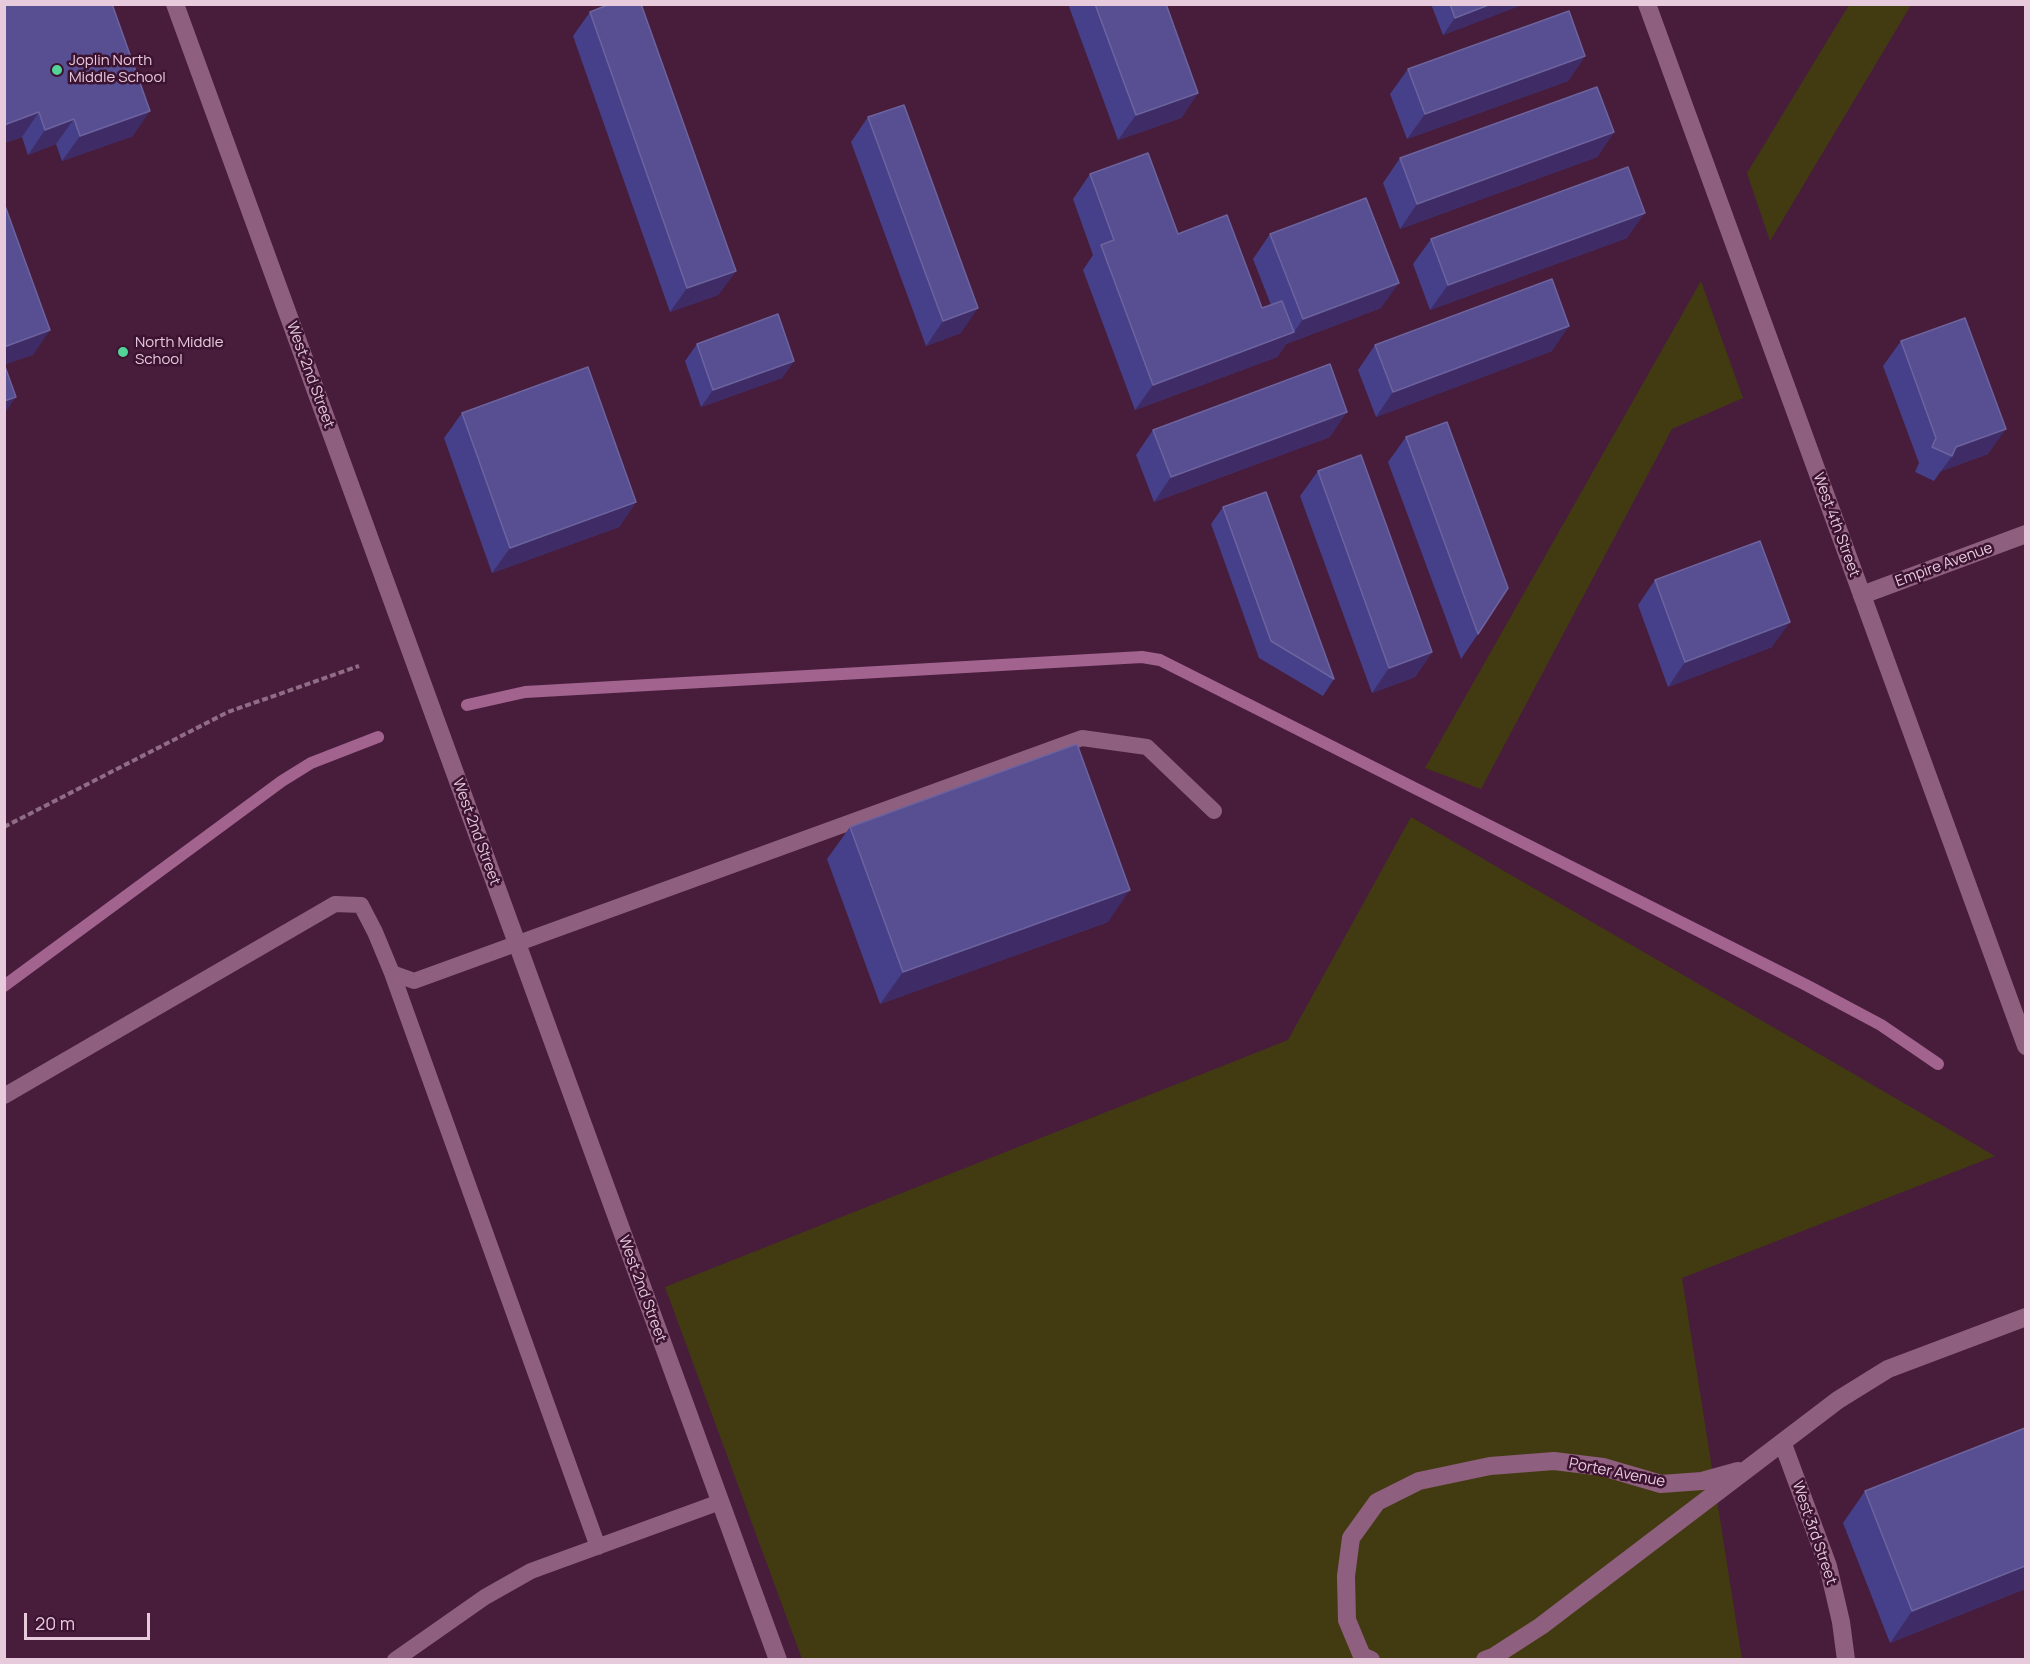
<!DOCTYPE html>
<style>
body{margin:0}
#map{position:relative;width:2030px;height:1664px;overflow:hidden;background:#471d3b;font-family:Manrope,sans-serif}
canvas{display:block}
.frame{position:absolute;inset:0;border:6px solid #e7cbdd;pointer-events:none}
.scale{position:absolute;left:24px;top:1613px;width:126px;height:27px;box-sizing:border-box;border:3px solid #e7cbdd;border-top:0;padding-left:8px;font-size:18px;line-height:21px;white-space:nowrap;color:#e7cbdd;-webkit-text-stroke:4px #3c1330;paint-order:stroke}
</style>
<div id="map">
<canvas width="2030" height="1664"></canvas>
<div class="frame"></div>
<div class="scale">20 m</div>
</div>
<script>
const ctx = document.querySelector('canvas').getContext('2d');
ctx.lineJoin = 'round';
function fillPath(path, color) { ctx.fillStyle = color; ctx.fill(path, 'evenodd'); }
function trace(path, color, width, dash) { ctx.strokeStyle = color; ctx.lineWidth = width; ctx.lineCap = dash ? 'butt' : 'round'; ctx.setLineDash(dash || []); ctx.stroke(path); }
function write(font, color, halo, rows, align = 'center') {
  ctx.font = font + ' Manrope,sans-serif'; ctx.lineWidth = 5; ctx.setLineDash([]); ctx.textBaseline = 'middle'; ctx.strokeStyle = halo; ctx.fillStyle = color; for (const [text, x, y, turn = 0] of rows) {
    ctx.save(); ctx.translate(x, y); ctx.rotate((+turn || 0) * Math.PI / 180); ctx.textAlign = isNaN(turn) ? turn : align; if (halo) ctx.strokeText(text, 0, 0); ctx.fillText(text, 0, 0); ctx.restore();
  }
}
const green = new Path2D(`
 M1849,5h62l-141,236 -23,-68z
 M1701,281l42,117 -71,31 -191,360 -56,-21z
 M1411,817l584,339 -313,122 60,381h-940l-137,-372 623,-247z`);
const stream = new Path2D(`
 M467,705l58,-13 617,-35 18,3 646,325 75,40 57,39
 M4,986l278,-205 29,-18 67,-26`);
const path = new Path2D(`
 M4,827l224,-115 131,-46`);
const lane = new Path2D(`
 M392,973l206,574
 M4,1096l331,-192 26,1 14,27 17,41 22,8 668,-243 65,9 67,64
 M395,1660l90,-63 46,-26 189,-69`);
const street = new Path2D(`
 M1862,595l164,-61
 M1783,1444l45,122 13,56 5,38
 M1371,1660l-9,-4 -15,-36 -1,-44 5,-38 26,-36 42,-21 71,-15 64,-5 49,6 58,17 41,-3 36,-10
 M1485,1660l8,-3 48,-31 297,-226 50,-31 138,-52`);
const secondary = new Path2D(`
 M175,4l603,1656
 M1647,4l379,1042`);
const wall = new Path2D(`
 M4,4l129,132 -71,25 -6,-17 -28,11 -6,-18 -18,6z
 M1068,4h98l32,89 -17,25 -63,22z
 M1431,4h93l-81,31z
 M590,12l146,259 -18,24 -48,17 -97,-276z
 M1585,56l-17,25 -161,58 -17,-45 18,-25z
 M868,117l93,216 -35,13 -75,-204z
 M1614,132l-17,25 -197,72 -17,-46 17,-25z
 M1090,174l88,60 84,74 9,-3 -18,-46 17,-25 111,74 -95,36 -9,13 -142,53 -52,-140 10,-15 -20,-56z
 M1627,238l-197,72 -17,-46 18,-25z
 M1901,341l87,113 -47,17 -7,10 -19,-9 4,-9 -36,-97z
 M697,344l97,17 -12,17 -81,29 -16,-46z
 M1375,345l177,6 -176,66 -18,-47z
 M462,413l174,89 -17,25 -127,46 -48,-135z
 M1153,430l177,7 -176,65 -18,-47z
 M1406,437l72,197 -17,25 -73,-197z
 M1318,471l114,181 -17,25 -43,16 -72,-197z
 M1223,507l111,172 -11,17 -64,-38 -48,-134z
 M1655,580l117,67 -104,40 -30,-82z
 M850,827l258,95 -228,82 -53,-145z
 M2025,1428v161l-135,54 -47,-120 22,-32z`);
const shadedWall = new Path2D(`
 M1491,4h33l-81,31 12,-17z
 M1585,56l-17,25 -161,58 18,-25z
 M1198,93l-17,25 -63,22 18,-25z
 M150,111l-17,25 -71,25 18,-25z
 M39,112l-17,25 -18,6v-18z
 M74,119l-18,25 -28,11 17,-25z
 M1614,132l-17,25 -197,72 17,-25z
 M1645,213l-18,25 -197,72 18,-25z
 M736,271l-18,24 -48,17 17,-24z
 M1399,283l-18,25 -95,36 17,-25z
 M978,308l-17,25 -35,13 17,-25z
 M1569,326l-17,25 -176,66 17,-25z
 M50,330l-17,25 -29,10v-18z
 M1294,332l-17,25 -142,53 18,-25z
 M794,361l-12,17 -81,29 12,-17z
 M16,397l-12,17v-13z
 M1347,412l-17,25 -176,65 17,-25z
 M2006,429l-18,25 -47,17 11,-15 4,-9z
 M636,502l-17,25 -127,46 18,-25z
 M1790,622l-18,25 -104,40 17,-25z
 M1432,652l-17,25 -43,16 17,-25z
 M1130,890l-22,32 -228,82 23,-32z
 M2025,1566v23l-135,54 22,-32z`);
const building = new Path2D(`
 M4,4h108l38,107 -70,25 -6,-17 -29,11 -6,-18 -35,13z
 M610,4h31l95,267 -49,17 -97,-276z
 M1095,4h71l32,89 -62,22z
 M1450,4h41l-36,14z
 M1569,11l16,45 -160,58 -17,-45z
 M1597,87l17,45 -197,72 -17,-46z
 M904,105l74,203 -35,13 -75,-204z
 M1148,153l30,81 49,-19 35,93 20,-7 12,31 -141,53 -52,-140 13,-5 -24,-66z
 M1628,167l17,46 -197,72 -17,-46z
 M1366,198l33,85 -96,36 -33,-85z
 M4,203l46,127 -46,17z
 M1552,279l17,47 -176,66 -18,-47z
 M778,314l16,47 -81,29 -16,-46z
 M1965,318l41,111 -50,18 -4,9 -20,-9 4,-9 -35,-97z
 M4,364l12,33 -12,4z
 M1330,364l17,48 -176,65 -18,-47z
 M588,367l48,135 -126,46 -48,-135z
 M1447,422l61,166 -30,46 -72,-197z
 M1361,455l71,197 -43,16 -71,-197z
 M1266,492l68,187 -63,-38 -48,-134z
 M1760,541l30,81 -105,40 -30,-82z
 M1077,744l53,146 -227,82 -53,-145z
 M2025,1428v138l-113,45 -47,-120z`);
const markers = [
 [57,70,6,"#52d397"],
 [123,352,6,"#52d397"]
];
const poiNames = [
 ["Joplin North",69,61],
 ["Middle School",69,78],
 ["North Middle",135,343],
 ["School",135,360]
];
const streetNames = [
 ["West 2nd Street",310,375,70],
 ["West 4th Street",1836,525,70],
 ["Empire Avenue",1944,565,-20],
 ["West 2nd Street",476,832,70],
 ["West 2nd Street",642,1289,70],
 ["Porter Avenue",1617,1473,11],
 ["West 3rd Street",1814,1533,71]
];
fillPath(green, '#423b12');
trace(stream, '#a2638f', 12);
trace(path, '#906c85', 4, [6, 3]);
trace(lane, '#8f5f7f', 16);
trace(street, '#8f5f7f', 18);
trace(secondary, '#8f5f7f', 18);
fillPath(wall, '#454089');
fillPath(shadedWall, '#3f2c66');
fillPath(building, '#574f92');
trace(building, '#6d639e', 1.5);
for (const [x, y, r, color] of markers) { const dot = new Path2D(); dot.arc(x, y, r, 0, 2 * Math.PI); ctx.fillStyle = color; ctx.fill(dot); trace(dot, '#3c1330', 2); }
write('15px', '#e7cbdd', '#3c1330', poiNames, 'left');
write('15px', '#e7cbdd', '#3c1330', streetNames);
</script>
